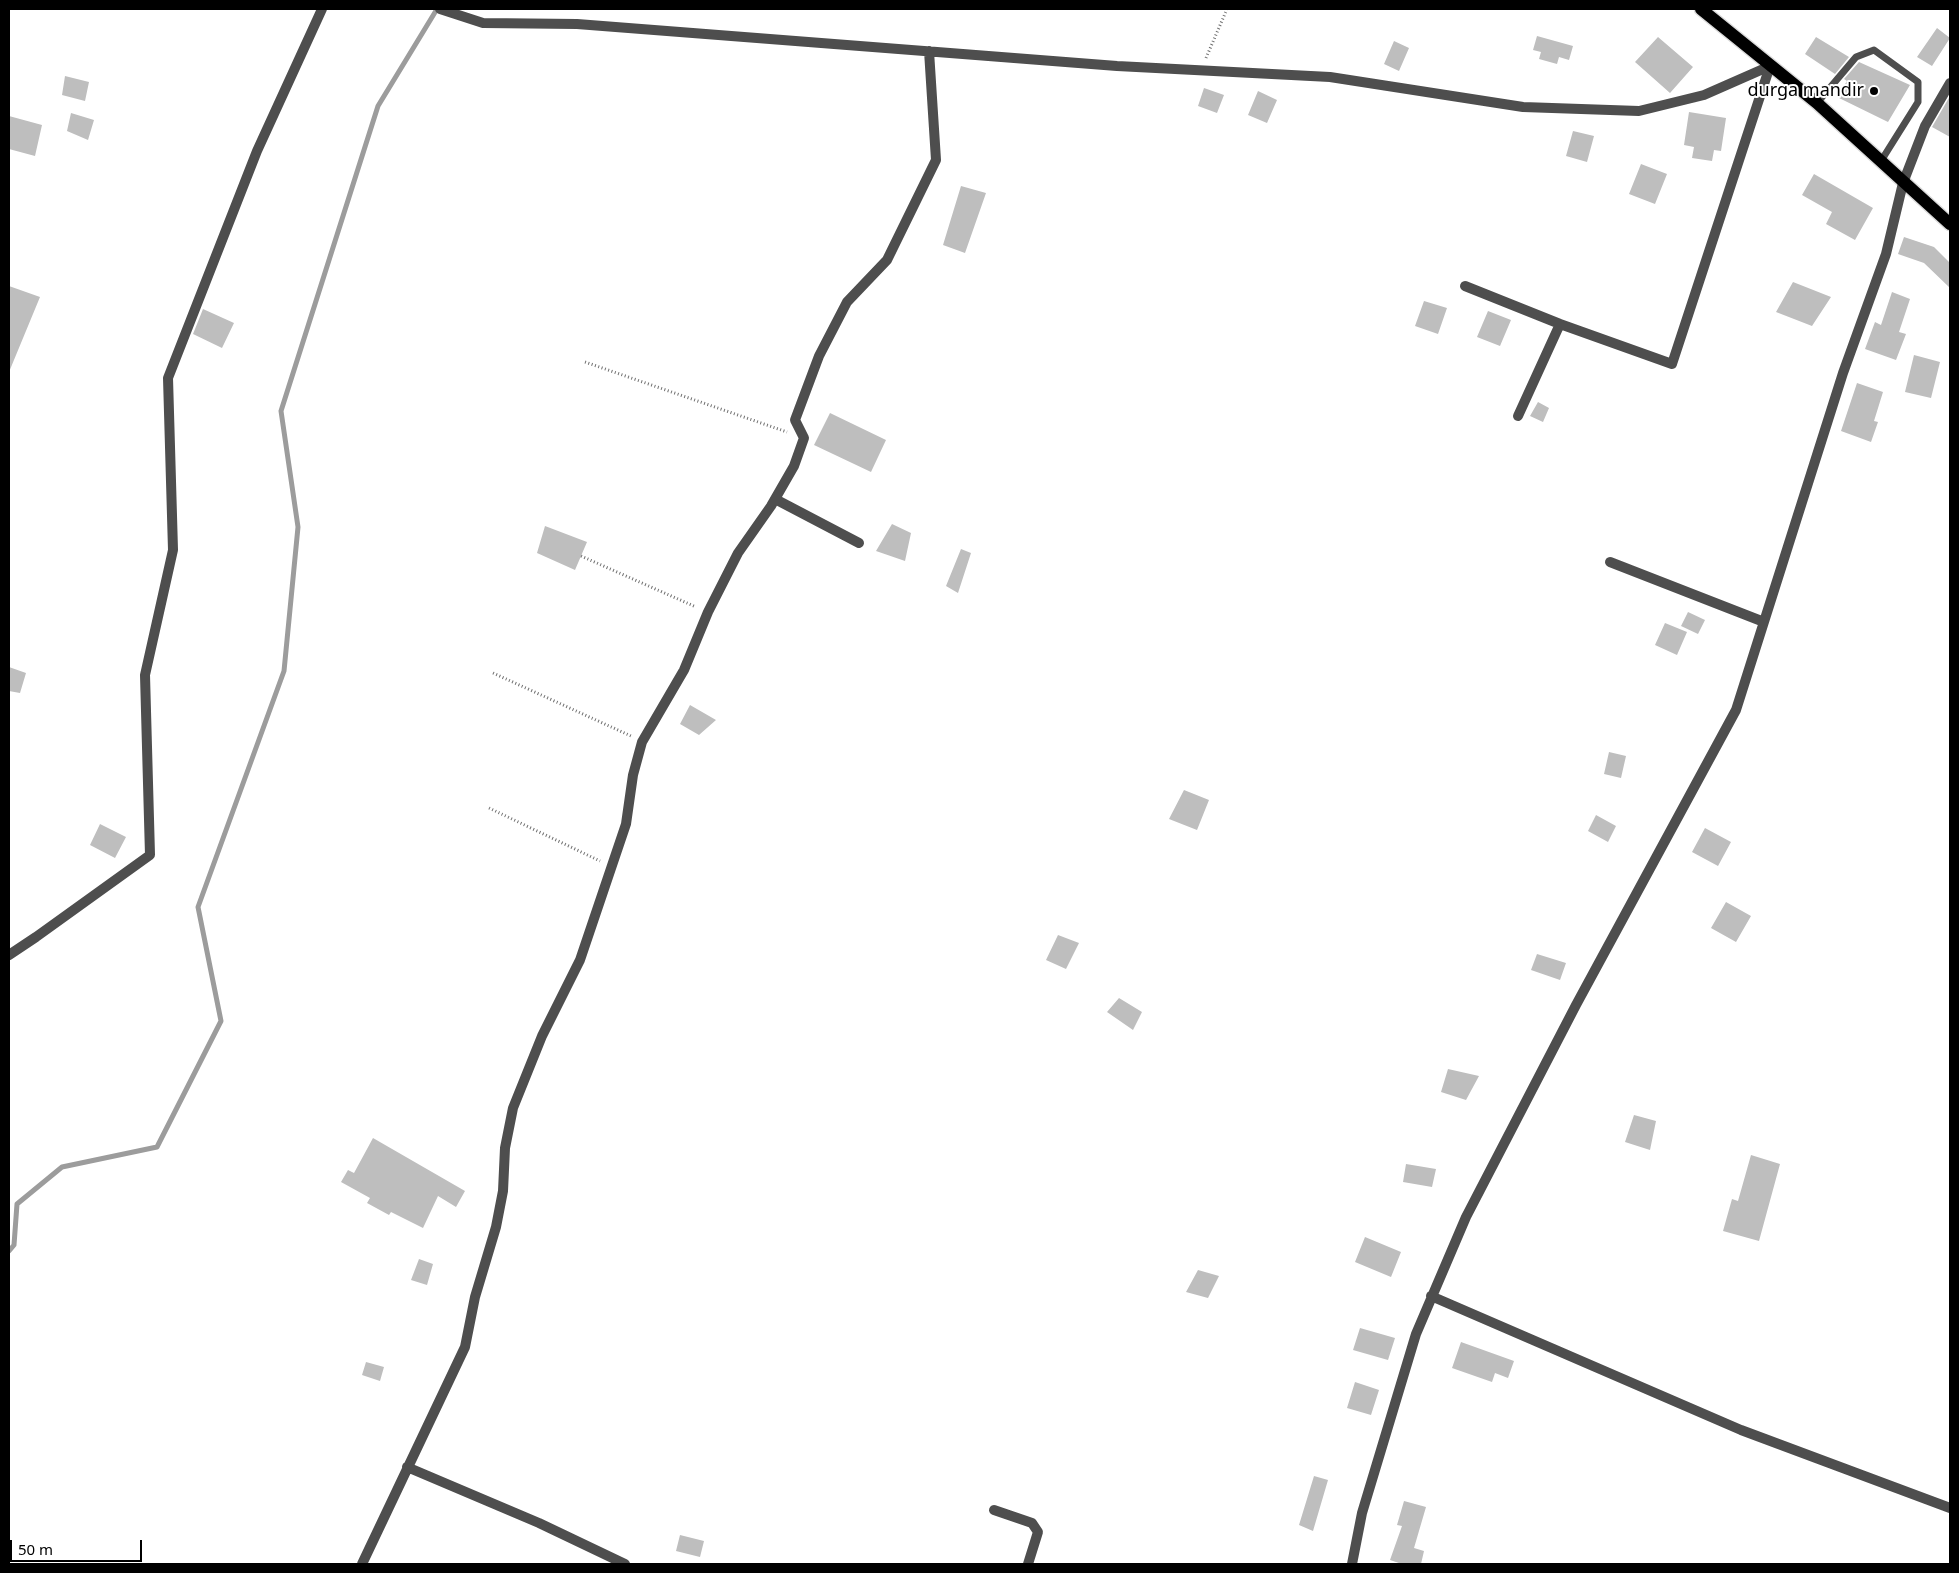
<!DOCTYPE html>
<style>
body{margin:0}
#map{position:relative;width:1959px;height:1573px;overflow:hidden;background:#fff;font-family:"Noto Sans",sans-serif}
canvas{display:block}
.frame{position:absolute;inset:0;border:10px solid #000;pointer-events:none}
.scale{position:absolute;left:10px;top:1540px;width:132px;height:22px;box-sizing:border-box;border:2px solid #000;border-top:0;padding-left:6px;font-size:15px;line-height:18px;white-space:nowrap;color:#000;-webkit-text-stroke:4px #fff;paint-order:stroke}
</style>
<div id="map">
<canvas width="1959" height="1573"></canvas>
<div class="frame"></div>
<div class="scale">50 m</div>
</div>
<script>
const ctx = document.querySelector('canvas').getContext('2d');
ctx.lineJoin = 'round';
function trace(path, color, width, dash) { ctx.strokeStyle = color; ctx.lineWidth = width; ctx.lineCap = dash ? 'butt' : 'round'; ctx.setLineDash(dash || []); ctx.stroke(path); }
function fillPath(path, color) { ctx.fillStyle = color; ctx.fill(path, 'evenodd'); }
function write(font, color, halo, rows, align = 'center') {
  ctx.font = font + ' "Noto Sans",sans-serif'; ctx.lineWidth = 4; ctx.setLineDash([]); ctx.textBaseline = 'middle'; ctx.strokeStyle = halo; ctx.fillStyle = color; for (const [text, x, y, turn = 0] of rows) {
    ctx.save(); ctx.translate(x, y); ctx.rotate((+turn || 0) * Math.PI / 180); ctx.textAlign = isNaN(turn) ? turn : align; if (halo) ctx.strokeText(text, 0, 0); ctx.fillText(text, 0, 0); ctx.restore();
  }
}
const stream = new Path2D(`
 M9,1251l5,-6 3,-41 45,-37 95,-20 64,-126 -23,-114 86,-236 14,-144 -17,-116 97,-305 59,-97`);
const building = new Path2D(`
 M1937,28l13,10 -18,28 -15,-9z
 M1537,36l36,10 -4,14 -10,-3 -2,7 -18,-5 2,-7 -8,-2z
 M1658,37l35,30 -23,26 -35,-31z
 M1816,37l33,20 -14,17 -30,-20z
 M1394,41l15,7 -10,23 -15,-7z
 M1859,62l51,23 -22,37 -51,-25 10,-16 -3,-2z
 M65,76l24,6 -4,19 -23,-6z
 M1204,88l20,7 -7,18 -19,-7z
 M1258,91l19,9 -10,23 -19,-8z
 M1950,96v41l-18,-10z
 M1689,112l37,6 -5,33 -7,-1 -2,11 -20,-3 2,-11 -10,-2z
 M71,113l23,7 -6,20 -21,-9z
 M9,116l33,9 -7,31 -26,-7z
 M1573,131l21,5 -7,26 -21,-6z
 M1641,164l26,10 -12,30 -26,-10z
 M1814,174l59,34 -18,32 -29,-16 6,-12 -30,-17z
 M961,186l25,7 -21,60 -22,-8z
 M1904,237l30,10 16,16v25l-26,-25 -26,-9z
 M1793,282l38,15 -19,29 -36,-14z
 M9,286l31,11 -31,75z
 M1892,292l18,7 -11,33 7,2 -10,26 -31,-11 10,-27 6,3z
 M1424,301l23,7 -9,26 -23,-8z
 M203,309l31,14 -12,25 -29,-14z
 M1488,311l23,9 -11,26 -23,-9z
 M1914,355l26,7 -9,36 -26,-6z
 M1857,383l26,9 -9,29 4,1 -7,20 -30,-11z
 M1538,402l11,6 -6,14 -13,-6z
 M830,413l56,27 -15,32 -57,-27z
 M892,524l19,9 -6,28 -29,-10z
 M545,526l42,16 -12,28 -38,-17z
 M961,549l10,4 -13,40 -12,-7z
 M1688,612l17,8 -7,14 -17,-8z
 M1665,623l22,9 -10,23 -22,-10z
 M9,667l17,6 -6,20 -11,-2z
 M690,705l26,15 -17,15 -19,-11z
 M1609,752l17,4 -5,22 -17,-4z
 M1184,790l25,10 -12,30 -28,-11z
 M1596,815l20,11 -8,16 -20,-11z
 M100,824l26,13 -11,21 -25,-13z
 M1705,828l26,14 -13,24 -26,-14z
 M1726,902l25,14 -15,26 -25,-14z
 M1058,935l21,8 -13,26 -20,-9z
 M1537,954l29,9 -6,17 -29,-10z
 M1119,998l23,14 -9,18 -26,-18z
 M1448,1069l31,7 -13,24 -25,-8z
 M1634,1115l22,6 -6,29 -25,-8z
 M373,1138l92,53 -9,16 -18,-11 -15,32 -32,-16 -2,3 -22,-12 3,-5 -29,-16 7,-12 6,3z
 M1751,1155l29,9 -21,77 -36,-10 9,-32 6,2z
 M1406,1164l30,5 -4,18 -29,-5z
 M1365,1237l36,15 -10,25 -36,-15z
 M419,1259l14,5 -6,21 -16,-5z
 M1198,1270l21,6 -11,22 -22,-6z
 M1360,1328l35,10 -7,22 -35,-10z
 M1461,1342l53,19 -6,17 -13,-5 -3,9 -40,-14z
 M366,1362l18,5 -4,14 -18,-6z
 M1355,1382l24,8 -8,25 -24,-7z
 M1314,1476l14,4 -15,51 -14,-6z
 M1404,1501l22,6 -12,41 10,3 -3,13h-19l-12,-4 12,-34 -5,-1z
 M680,1535l24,6 -4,16 -24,-6z`);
const path = new Path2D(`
 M1206,58l21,-49
 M585,362l202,70
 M581,556l115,51
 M493,673l138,63
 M489,808l111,53`);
const lane = new Path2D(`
 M1817,103l39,-46 18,-7 44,32v20l-37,59`);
const street = new Path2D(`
 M440,9l43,14 94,1 540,42 213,11 193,30 116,4 65,-16 66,-29
 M1465,286l95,38 112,40 98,-298
 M1518,416l42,-92
 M775,499l84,44
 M1610,562l154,60
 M9,955l27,-18 114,-82 -5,-180 28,-125 -5,-172 89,-227 65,-142
 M1431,1296l310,134 209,78
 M407,1467l132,56 86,41
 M994,1510l38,13 6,9 -10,32
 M362,1564l103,-217 10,-50 21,-70 7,-36 2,-43 8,-40 29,-72 38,-76 46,-136 7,-49 9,-33 42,-72 24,-58 30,-59 33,-47 23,-40 10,-28 -9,-18 24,-64 28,-54 40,-42 49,-100 -7,-109
 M1352,1564l10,-51 54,-179 50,-117 110,-212 160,-295 107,-337 43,-119 17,-71 22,-57 25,-43`);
const primary = new Path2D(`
 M1701,9l116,94 133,121`);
const markers = [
 [1874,91,5,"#000"]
];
const poiNames = [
 ["durga mandir",1864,91]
];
trace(stream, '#9c9c9c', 5);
fillPath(building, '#bebebe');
trace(primary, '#dbdbdb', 15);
trace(path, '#707070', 3, [1, 2.5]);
trace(lane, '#4e4e4e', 7);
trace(street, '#4e4e4e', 10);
trace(primary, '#000', 12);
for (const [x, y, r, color] of markers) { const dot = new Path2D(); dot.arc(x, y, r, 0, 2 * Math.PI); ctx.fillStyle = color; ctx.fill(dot); trace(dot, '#fff', 2); }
write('18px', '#000', '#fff', poiNames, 'right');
</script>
